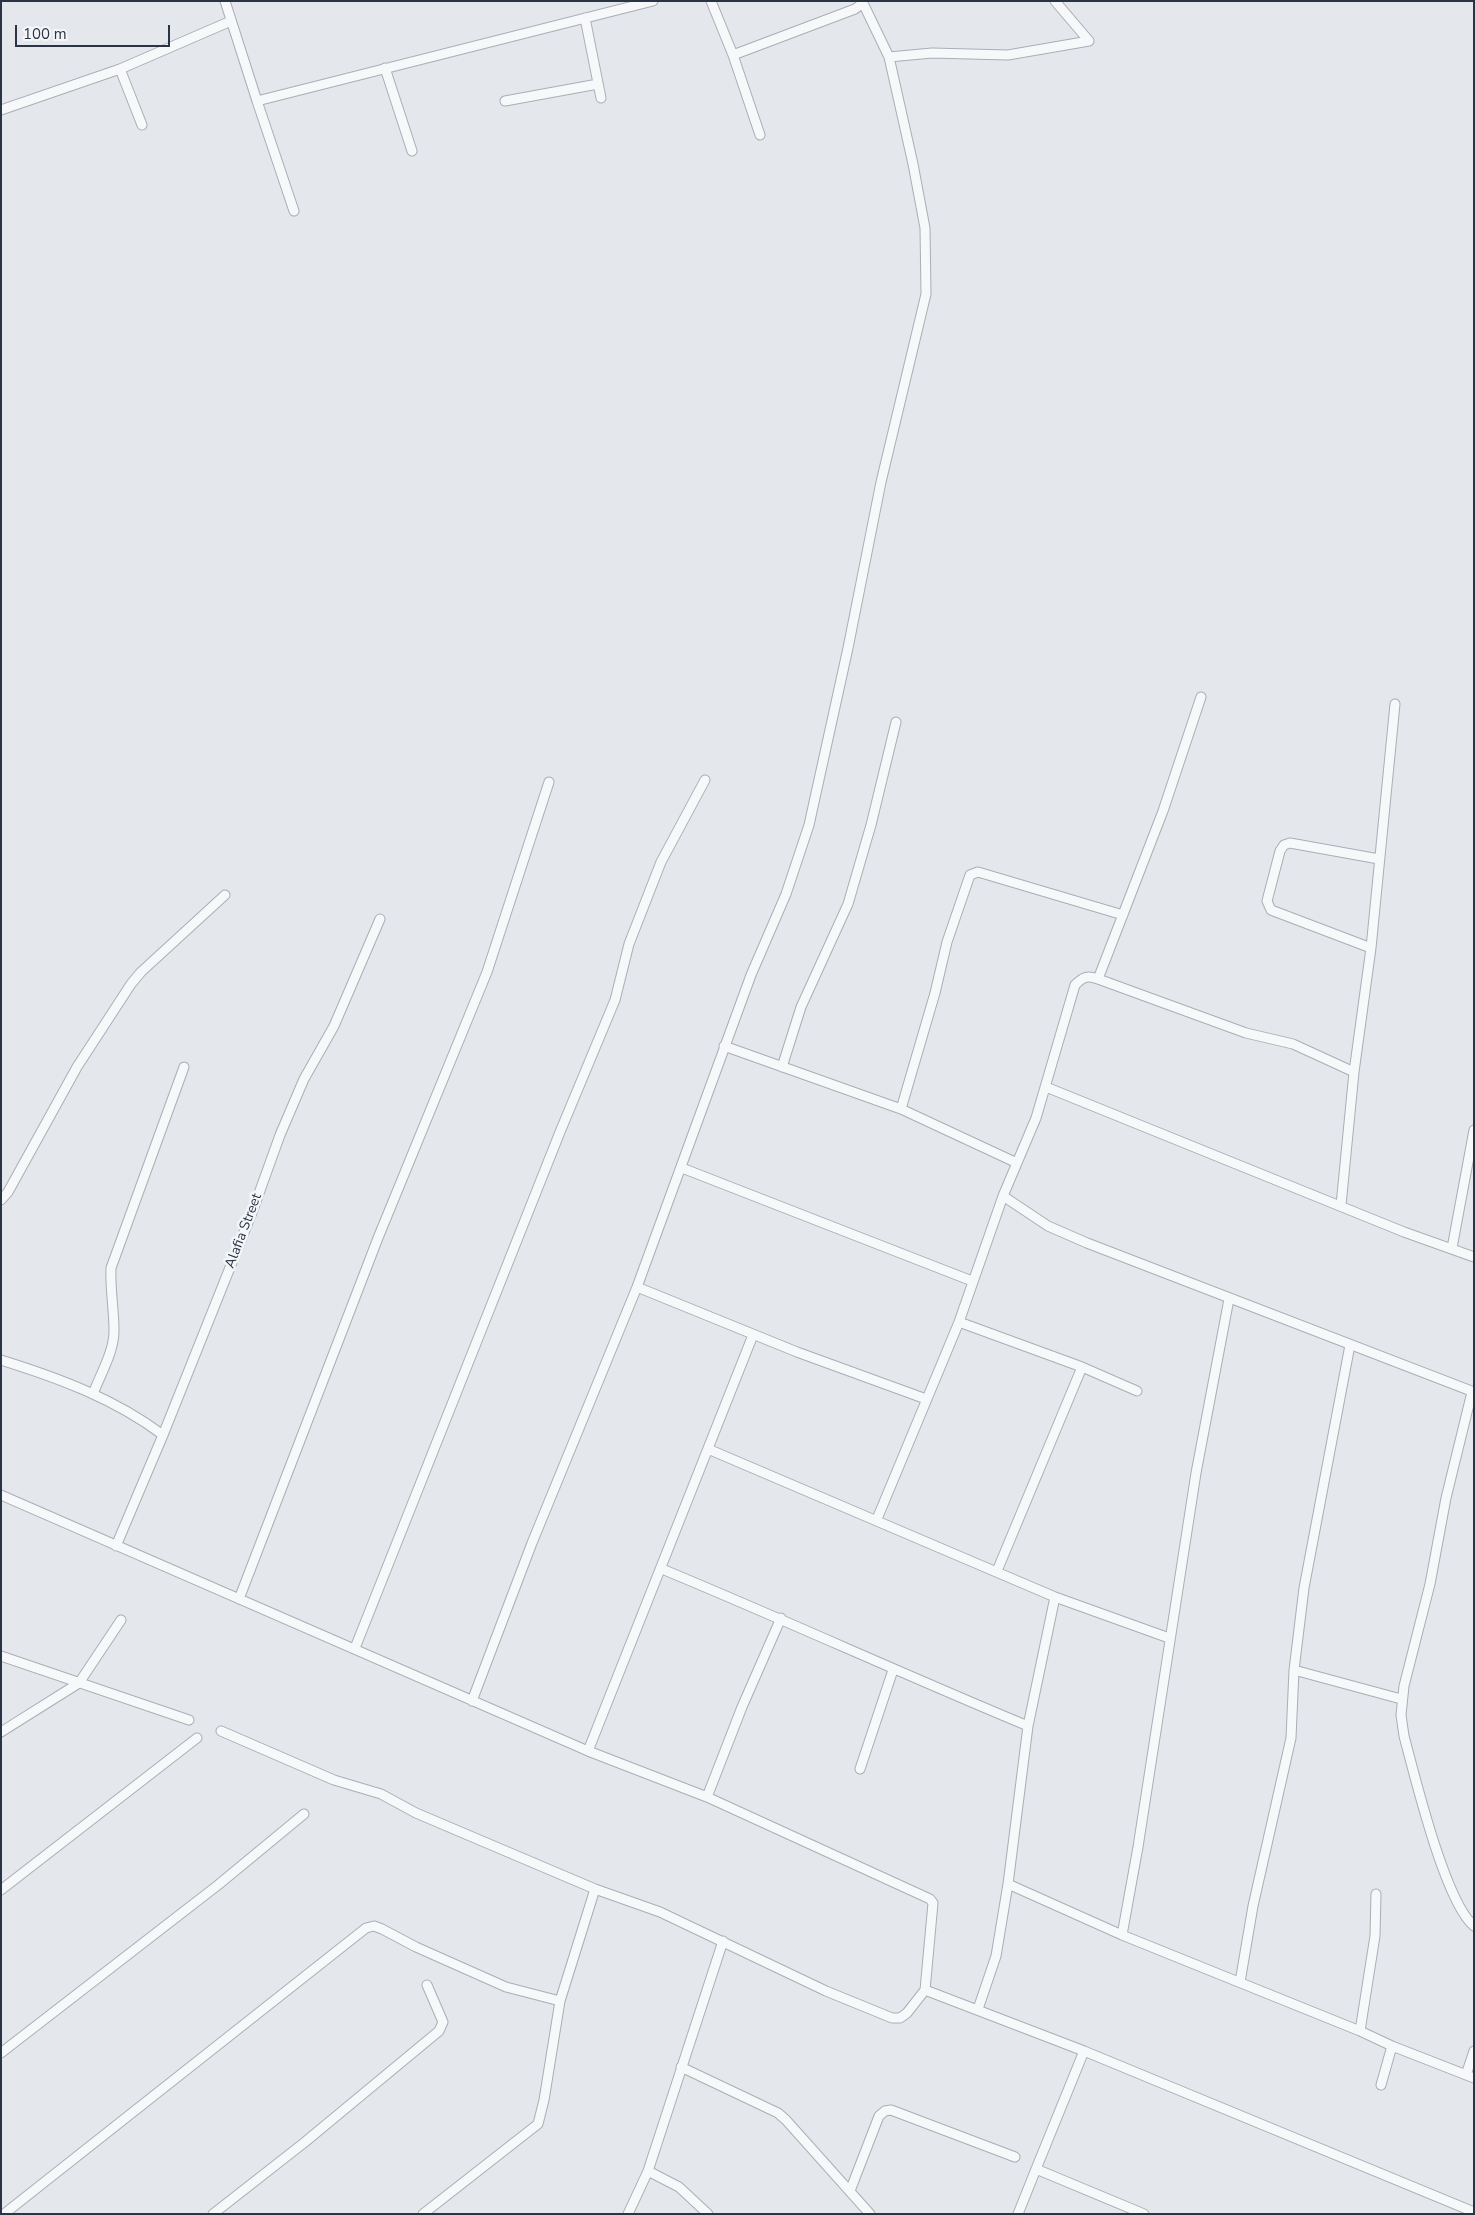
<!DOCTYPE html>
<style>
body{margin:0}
#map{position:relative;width:1475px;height:2215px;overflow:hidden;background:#e4e7ec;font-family:"Nunito Sans",sans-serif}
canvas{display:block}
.frame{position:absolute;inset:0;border:2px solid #2b3445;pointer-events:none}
.scale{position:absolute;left:15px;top:25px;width:155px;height:22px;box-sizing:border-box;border:2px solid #2b3445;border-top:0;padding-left:6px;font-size:15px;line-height:18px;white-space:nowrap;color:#2b3445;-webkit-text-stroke:4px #f4f6f9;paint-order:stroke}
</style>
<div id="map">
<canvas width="1475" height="2215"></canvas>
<div class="frame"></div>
<div class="scale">100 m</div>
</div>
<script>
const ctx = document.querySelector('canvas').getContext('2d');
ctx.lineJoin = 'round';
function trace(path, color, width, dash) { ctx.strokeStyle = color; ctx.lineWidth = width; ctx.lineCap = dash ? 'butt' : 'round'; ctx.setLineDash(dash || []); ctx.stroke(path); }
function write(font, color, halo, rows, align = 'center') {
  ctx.font = font + ' "Nunito Sans",sans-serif'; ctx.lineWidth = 5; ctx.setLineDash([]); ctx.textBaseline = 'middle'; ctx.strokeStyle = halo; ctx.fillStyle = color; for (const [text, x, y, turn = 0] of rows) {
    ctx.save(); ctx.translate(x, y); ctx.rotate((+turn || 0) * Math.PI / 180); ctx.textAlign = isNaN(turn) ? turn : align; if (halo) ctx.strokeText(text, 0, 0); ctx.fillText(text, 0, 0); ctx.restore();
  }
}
const street = new Path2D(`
 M225,1l32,100 396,-100
 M711,1l22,54 122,-46 8,-6
 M585,18l16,80
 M733,55l27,80
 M889,57l43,-4 76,2 81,-14 -34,-40
 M385,68l27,83
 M120,69l22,56
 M257,101l37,110
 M505,101l93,-17
 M1,110l119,-41 111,-48
 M1371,948l-100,-38 -4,-9 13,-50 4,-6 6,-2 89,16
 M1098,979l65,-168 38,-114
 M724,1046l177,63 116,54
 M782,1067l19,-60 47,-103 23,-79 25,-103
 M1046,1087l358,145 70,25
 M901,1109l34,-116 12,-51 23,-67 8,-3 145,43
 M682,1168l290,113
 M1003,1196l45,30 39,17 387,149
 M1,1200l7,-8 69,-125 54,-83 10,-12 84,-77
 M1341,1205l13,-133 17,-124 24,-244
 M1452,1248l22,-118
 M637,1287l160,65 129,47
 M959,1322l123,45 -85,204
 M1,1360c58,18 114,39 162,75
 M1082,1367l55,24
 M1472,1392l-26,106 -16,86 -26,102 -3,29 3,21c11,41 41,166 70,190
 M93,1394c7,-19 21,-42 21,-63 0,-22 -4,-42 -3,-63l73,-201
 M708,1449l347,148 114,41
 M1,1495l587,256 119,46 223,102 3,4 -8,87 -18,23 -7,5h-8l-66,-27 -166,-79 -65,-23 -179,-76 -35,-19 -47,-14 -113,-49
 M877,1519l82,-197 44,-126 33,-78 39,-133c8,-8 12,-10 23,-6l148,54 47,11 61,28
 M116,1546l47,-111 90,-225 27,-75 24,-56 30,-53 46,-107
 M662,1569c123,51 243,106 366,157
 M239,1599l139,-361 109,-266 62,-190
 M355,1648l205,-516 55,-132 14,-56 32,-82 44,-82
 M1,1656l188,64
 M1294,1670l107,29
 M472,1701l60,-158 105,-256 114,-312 35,-81 23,-69 39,-177 33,-166 45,-188 -1,-66 -12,-64 -24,-107 -27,-56
 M1,1732l78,-49 42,-63
 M588,1751l165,-416
 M860,1769l33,-99
 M707,1797l35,-90 39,-89
 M1008,1884l114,51 238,96 32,15
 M1,1890l196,-152
 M1122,1935l16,-88 58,-374 33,-174
 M1240,1982l13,-76 38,-168 3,-68 10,-82 46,-243
 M925,1990l159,61 390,161
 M978,2009l18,-53 12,-72 20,-158 27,-129
 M1360,2031l15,-95 1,-42
 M1084,2051l-48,118 108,45
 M1,2053l217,-168 86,-71
 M681,2067l97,46 8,7 84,94
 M1466,2075l8,-24
 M1381,2085l11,-39 82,32
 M648,2171l31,16 29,27
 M850,2191l29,-75 6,-5 6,-1 124,47
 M4,2214l362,-286 8,-2 8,3 34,18 90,40 54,14
 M213,2214l92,-72 134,-111 4,-9 -16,-37
 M423,2214l115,-90 6,-24 16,-99 35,-112
 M628,2214l20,-43 75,-230
 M1018,2214l18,-45`);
const streetNames = [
 ["Alafia Street",244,1231,-69]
];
trace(street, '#a9aeb7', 11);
trace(street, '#f7f8fa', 9);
write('14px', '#2b3445', '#f4f6f9', streetNames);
</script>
